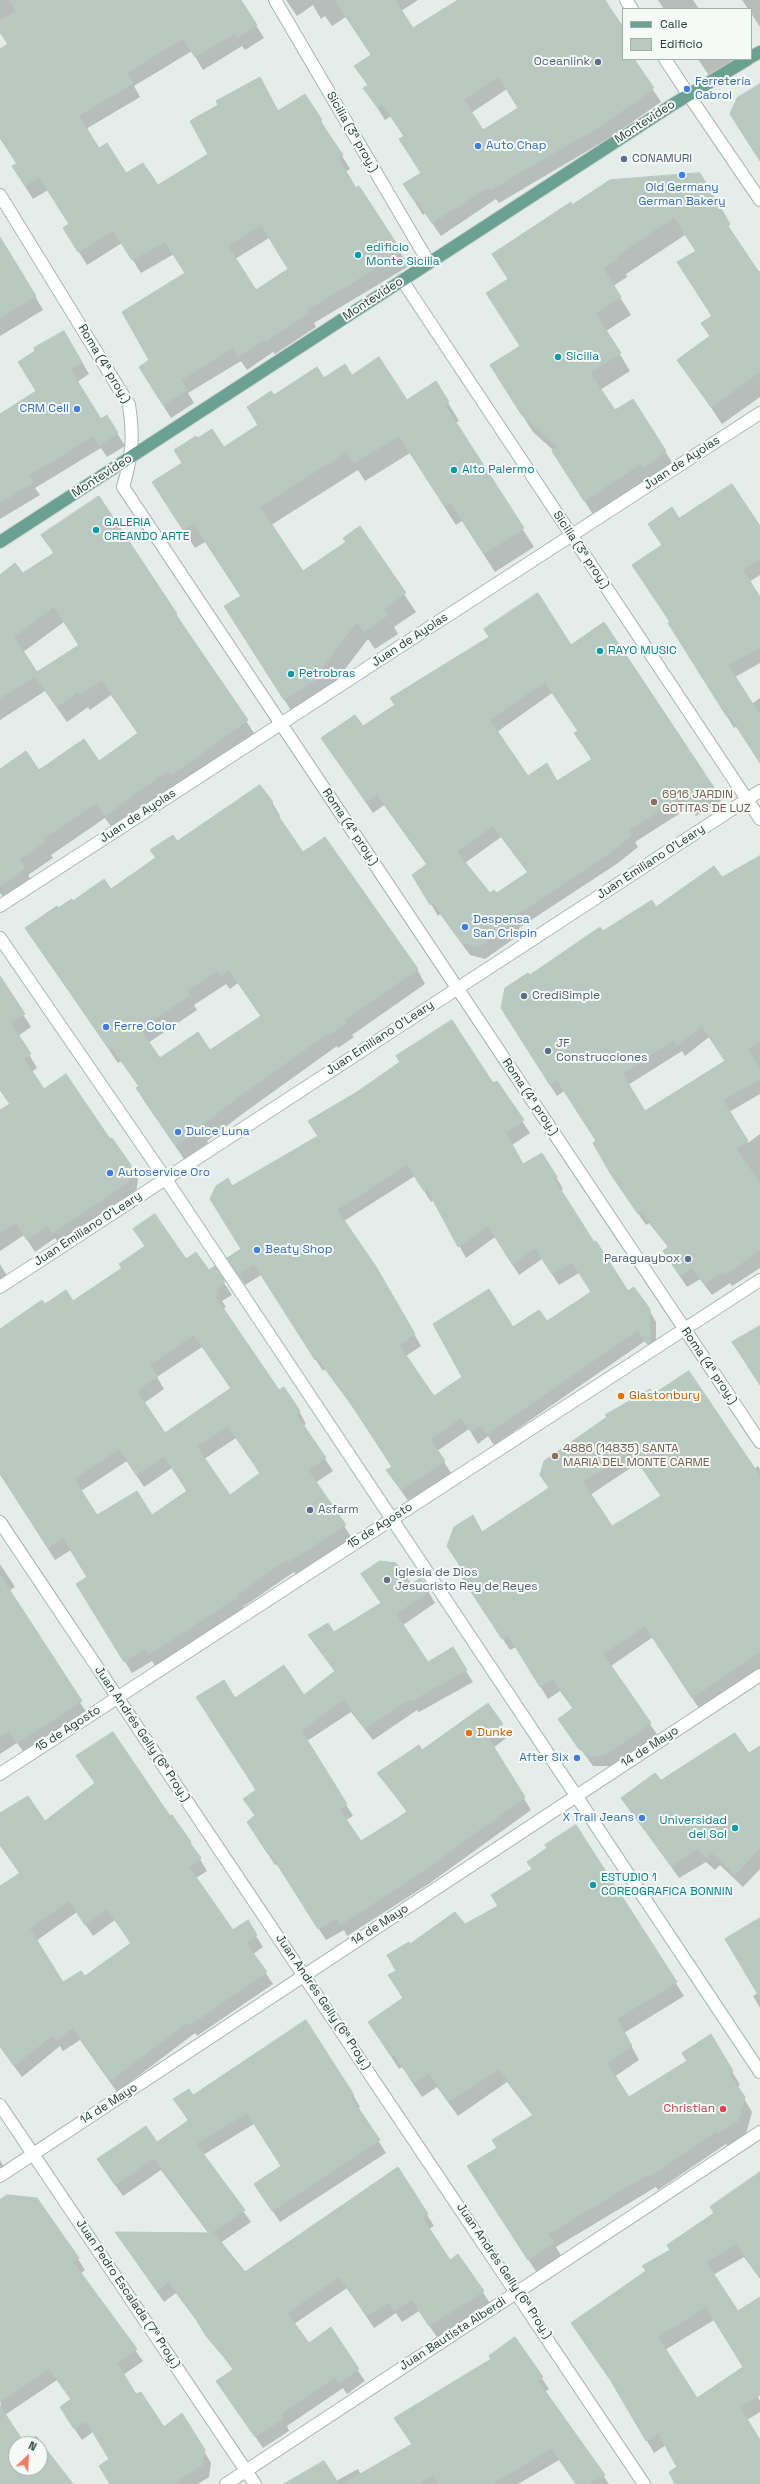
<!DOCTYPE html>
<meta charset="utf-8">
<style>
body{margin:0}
#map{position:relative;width:760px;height:2484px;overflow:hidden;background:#e4ede9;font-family:"Space Grotesk",sans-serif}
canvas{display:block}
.legend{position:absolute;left:622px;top:8px;width:130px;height:52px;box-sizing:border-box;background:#f5faf7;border:1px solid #a1afaa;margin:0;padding:5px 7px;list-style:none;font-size:12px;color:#243e36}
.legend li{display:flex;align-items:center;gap:8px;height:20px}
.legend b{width:20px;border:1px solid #a1afaa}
.north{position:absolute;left:8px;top:2436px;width:40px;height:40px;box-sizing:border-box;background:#f5faf7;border:1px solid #a1afaa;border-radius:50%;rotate:25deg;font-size:11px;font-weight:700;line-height:16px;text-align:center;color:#243e36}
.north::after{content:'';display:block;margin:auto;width:14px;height:18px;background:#ec7e64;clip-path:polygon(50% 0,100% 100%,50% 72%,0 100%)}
</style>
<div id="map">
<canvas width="760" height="2484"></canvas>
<ul class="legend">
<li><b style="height:5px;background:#6ba190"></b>Calle</li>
<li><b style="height:11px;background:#bac8c2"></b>Edificio</li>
</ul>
<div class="north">N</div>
</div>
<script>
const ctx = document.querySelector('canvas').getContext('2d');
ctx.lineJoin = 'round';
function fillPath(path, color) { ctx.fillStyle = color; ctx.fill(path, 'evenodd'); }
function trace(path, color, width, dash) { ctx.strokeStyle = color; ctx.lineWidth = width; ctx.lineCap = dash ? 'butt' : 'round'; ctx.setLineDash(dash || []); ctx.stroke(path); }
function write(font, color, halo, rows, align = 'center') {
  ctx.font = font + ' "Space Grotesk",sans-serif'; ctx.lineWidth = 4; ctx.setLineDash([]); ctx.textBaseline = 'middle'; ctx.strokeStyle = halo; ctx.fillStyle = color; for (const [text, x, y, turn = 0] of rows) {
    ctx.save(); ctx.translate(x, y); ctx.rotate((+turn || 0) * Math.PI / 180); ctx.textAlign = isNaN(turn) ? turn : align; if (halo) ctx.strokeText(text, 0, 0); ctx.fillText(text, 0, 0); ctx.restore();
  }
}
const shadow = new Path2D(`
 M0,0h240l24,38 -19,12 -3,-4 -39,24 -11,-19 -58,35 6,11 -54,32 13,20 27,26 31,12 148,-92 45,74 -5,3 11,17 2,-1 51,78 -95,57 2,4 -41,27 -2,-2 -26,18 -6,-9 -53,32 6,10 -23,15 -24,-38 4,-20 35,-87 -12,-19 -33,19 -19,-30 -35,22 -15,-24 -2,-16 -22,-35 -15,9 -12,-19 -4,-16 -17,-27v-43l67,36 -67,-97zM269,238l20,32 -34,21 -20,-32z
 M286,0h132l-17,11 12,19 44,-28 -1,-2h140l27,29v30h10l28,43 -50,35 -112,66 -3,-4 -55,37 -16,-23 -2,2 -19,-30 17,-11 -21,-35 4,-2 -13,-21 -6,4 -20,-32 3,-2 -12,-20 15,-11 -25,-38 -14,9 -7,-10 -4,3 -8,-14 -16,11zM507,89l12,20 -36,22 -12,-18z
 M658,0h35l6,9h-35z
 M742,0h18v27l-9,-14v-4h-3z
 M698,59h35l3,5 -24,16z
 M700,174l38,70 20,28 2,-1v126l-38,27 -43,-64 31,-23 -8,-13 10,-7 -33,-54 17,-11 -11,-17 -59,39 1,3 -14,9 18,29 -25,16 24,40 -30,19 14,22 51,39 11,18 -81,49 -41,-67 -21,-19 -31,-49 19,-36 -12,-67 63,-74z
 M0,258l35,38 8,14 -43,26z
 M82,362l7,12 -12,8 24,39 6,-4 18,29 -18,11 -6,-9 -66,40 5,7 -40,24v-98l37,-29 -10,-17z
 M352,376l55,26 29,-19 23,38 -4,2 79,124 -39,25 -33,-51 -6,4 -46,-72 -45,28 -7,-11 -87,55 31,47 45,-29 13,-15 56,84 -22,15 4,7 -23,15 -7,-10 -43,56 -29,23 -60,-93 5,-28 -36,-55 -10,6 -42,-65 71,-35 35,-22 15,-30 50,-16z
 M679,519l81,9v47l-11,7 11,17v64l-25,14 17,27 8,-6v64l-23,-36 -3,2 -64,-106 -8,-77z
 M43,535l133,79 80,122 -141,96 -10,-14 -54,37 2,3 -25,17 6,9 -27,19 -7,-10v-123l39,1 60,-9 39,-28 -27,-39 -21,15 -2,-3 -21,15 -22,-31 -45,29v-145l15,-10 7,9 32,-20zM64,622l15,24 -42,28 -14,-22z
 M571,646l143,143 7,12 -25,15 -6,-9 -55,35 3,5 -20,16 -99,65 3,5 -37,26 -15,-4 -30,-41 -2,2 -24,-41 13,-10 -43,-60 -11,8 -44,-64 34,-21zM552,693l27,39 -3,2 16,26 -35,22 -29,-5 -31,-45zM501,837l27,36 -32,22 -7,-1 -24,-31z
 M272,802l8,14 -2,2 24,36 115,115 8,15 -73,51 2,2 -16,11 -1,-2 -92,66 -38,29 1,2 -24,16 -39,-57 -8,-14 2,-1 -18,-26 -3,2 -83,-121 23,-33 15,-7 37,-12 67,-48zM238,983l23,34 -52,34 -49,9 -12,-17 49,-33 -3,-5 32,-21 4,5z
 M760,858v236l-31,18 19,31 12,-9v134l-28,18 -2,-3 -18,12 -12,-16 -13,8 -23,-35 5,-4 -20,-25 -3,2 -28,-41 -24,-41 3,-1 -33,-51 -7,5 -48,-76 21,-43 72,-45 120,-53zM709,1037l17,25 -81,50 -17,-27 54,-34 3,5z
 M0,978l31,49 -13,9 19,32 -6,4 13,18 66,51 28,38 -2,15 -76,51 -5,-7 -20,14 -11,-17 -24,16v-139l10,-7 -10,-15z
 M496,1082l34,51 -18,12 11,20 33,12 7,12 -3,2 33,52 35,49 21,18 7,12v32l-1,1 -10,-14 -151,104 -6,-9 -10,8 -9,-15 -32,22 14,22 -43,28 -20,-30 5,-3 -34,-52 -34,-47 -2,2 -62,-96 -16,10 -10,-15 7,-20 -11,-63 87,-50 -9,-15zM415,1176l16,26 3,-2 32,58 29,-21 24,38 23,-16 17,26 20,-12 13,19 -45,31 -35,5 -48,49 -30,20 -28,-41 15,-10 -47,-81 -30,-44z
 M186,1260l23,12 6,-4 9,15 8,12 -10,6 4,6 -3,2 56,82 20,20 7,13 -3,2 30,45 -18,12 37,55 -56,36 -2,-2 -51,35 2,2 -89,58 -4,-6 -20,12 -48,-77 4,-18 -17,-28 -16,10 -55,-87v-143l44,-24 29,-4zM202,1347l29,42 -66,45 -21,-31 20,-14 -7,-12zM236,1438l24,36 -30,22 -26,-37zM127,1461l17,26 28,-19 15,24 -36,25 -54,-1 -16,-25z
 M0,1264l9,15 -9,5z
 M760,1327v58l-27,-43z
 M653,1396l101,73 4,-3 2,3v200l-60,41 -47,-73 -42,29 47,70 -46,30h-19l-34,-47 14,-10 -13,-18 -12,8 -32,-52 -6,3 -51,-78 4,-2 19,-37 68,-44zM638,1463l24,34 -50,30 -22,-32z
 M0,1564l15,23 -6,4 79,124 -62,40 -9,-12 -17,11z
 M421,1579l14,24 -32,22 25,39 24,-15 21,33 -54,30 -2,-2 -44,30 -22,-28 -44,29 46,75 -7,4 15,22 46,-30 -29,-39 44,-22 66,-46 21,31 -16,12 38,62 -101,73 -83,53 -3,-6 -18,10 -49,-76 -2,1 -20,-32v-17l-11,-17 13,-8 -22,-92 69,-3 31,-24 -26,-37 25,-2z
 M760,1748v121l-17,18 -23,-22 -5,5 -9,-8 -27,16 -56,-80 38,-16 88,-28z
 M85,1768l85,49 20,25 17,29 -11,7 36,54 15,-10 9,14 7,11 -10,7 20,30 -76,52 -2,-3 -78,59 -37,-52 -17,11 -3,-5 -38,31 -22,-30v-160l20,-13 -20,-29v-31l45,9 51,-39zM77,1912l16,24 22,-16 16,24 -47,33 -21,7 -27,-43z
 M576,1827l108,169 -60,37 15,27 -25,17 15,22 59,-37 23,-26 29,49 -3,2 15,25 -6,22 -19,12 -1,-2 -68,46 -2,-3 -100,60 6,10 -25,16 -69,-106 30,-18 35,-33 -26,-34 -49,34 -21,-29 -15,10 -20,-30 -3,2 -30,-47 35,-23 -15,-23 8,-5 13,-25 55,-21 33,-18 -6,-12 41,-26z
 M760,1919v89l-7,-12 5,-3z
 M353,2095l7,12 -2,1 28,45 -106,69 -25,-37 27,-19 -28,-42 -51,31 48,67 -31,21 25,30 153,-105 36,58 -5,3 20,32 9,-6 32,48 -53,34 -18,-26 -17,11 -6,-9 -22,15 -27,-40 -53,36 14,20 22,-15 35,52 -18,13 -4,-6 -56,38 2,5 -26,17 -46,-67 17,-10 -58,-78 -12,9 -47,-69 92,1 -48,-64 -38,26 -18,-25 51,-27 33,-22 -15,-23 18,-3z
 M0,2160l6,10 -6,3z
 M760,2173v106l-16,-22 -31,18 25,38 22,-15v91l-46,-69 -49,30 31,49 45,-30 19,32v11l-13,8 13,20v44h-73l-21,-39 -12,8 -34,-59 27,-122z
 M0,2201l78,58 7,11 -5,4 63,87 -20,14 13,21 27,32 41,23 7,12 -2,14 -11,7h-87l-1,-25 -17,-27 -11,8 -14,-21 3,-19 -14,-20 -52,35 18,29h-7v24h24v-24h-13l9,-6 36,46h-71z
 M515,2339l34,50 -4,3 64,92h-33l-17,-24 -41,24h-232l50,-3 22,-12 3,6 51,-30 -17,-27 98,-58z`);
const building = new Path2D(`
 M9,0h232l16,25 -20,13 -3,-4 -39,23 -12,-19 -56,35 6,10 -54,33 20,32 8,-5 19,30 17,-10 15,22 50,-31 -18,-33 28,-16 -2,-4 44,-24 18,34 27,-17 17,26 -2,1 23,34 -5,3 18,30 3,-2 43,66 -95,58 2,3 -43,28 -1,-2 -27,18 -5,-9 -52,32 6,10 -24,15 -24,-38 10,-7 -27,-48 63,-39 -20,-31 -33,18 -19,-29 -35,21 -15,-24 6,-4 -30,-47 -14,9 -13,-20 5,-2 -17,-26v-89l8,-5 -8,-12v-11l16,-10zM261,225l27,44 -32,21 -28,-44z
 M335,0h60l18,28 45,-28h147l18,27v32h11l20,29 -50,36 -114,66 -2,-3 -56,36 -15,-22 -2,1 -12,-18 18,-11 -22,-34 5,-3 -22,-32 -5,3 -14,-19 5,-3 -14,-19 17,-11zM499,77l19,31 -35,22 -19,-30z
 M760,84v77l-30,-47 7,-16z
 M700,173l30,51 -2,2 32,48v98l-49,35 -34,-47 33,-24 -9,-13 11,-7 -35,-54 19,-11 -22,-34 -58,39 2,3 -15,9 18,29 -26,16 26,40 -31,20 25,37 18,-11 33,52 -23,17 -3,-4 -56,37 -32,-50 6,-4 -37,-33 -31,-49 30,-19 -34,-53 22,-14 -16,-25 79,-52 1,3 38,-25z
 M0,237l36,59 -36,22z
 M64,331l18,31 -12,7 31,50 6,-4 11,18 -19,13 -6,-10 -64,39 4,7 -33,21v-89l36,-23 -18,-29 17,-11 -1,-3z
 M379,357l28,43 29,-19 13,21 -4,3 79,123 -40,26 -33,-51 -6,4 -46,-71 -45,27 -8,-11 -86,55 43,64 43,-29 -3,-4 17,-12 46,67 -22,15 4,7 -24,17 -7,-10 -42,54 2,3 -33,21 -60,-94 17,-10 -47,-72 -11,6 -31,-48 30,-19 -8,-13 22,-14 2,2 14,-9 12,18 34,-22 -11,-18 24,-16 3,4 43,-28 7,11 21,-14 7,11z
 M732,484l28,42v33l-17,11 17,27v51l-32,17 32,50v48l-31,-48 -2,2 -59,-94 2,-1 -38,-57 30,-20 -14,-21 24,-17 7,11z
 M99,496l78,118 -1,1 72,105 -77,55 -3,-5 -63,46 -9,-13 -53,36 2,3 -26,17 6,9 -25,18v-117l26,-18 13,19 45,-31 15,22 39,-28 -36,-53 -22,15 -2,-3 -21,15 -22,-31 -35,22v-123l15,-12 8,10 31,-20 -13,-18zM54,607l25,38 -42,27 -23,-35z
 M538,593l33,52 33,-23 111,167 -27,16 -5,-9 -54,34 3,5 -21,17 -98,65 3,4 -38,26 -16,-4 -29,-40 -3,2 -18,-30 15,-11 -50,-70 -11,8 -45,-64 34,-23 8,11 32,-21 -5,-7 99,-61 -5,-8zM545,682l33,49 -4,2 18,26 -35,22 -10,-18 -19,13 -38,-56zM493,826l35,46 -31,21 -3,-3 -4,3 -33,-41z
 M260,785l13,17 -3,2 33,48 22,-15 93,132 -73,51 1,3 -17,12 -1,-2 -91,65 -38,29 2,2 -26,16 -39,-57 3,-2 -27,-38 -2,2 -85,-122 32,-22 1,2 14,-9 1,2 31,-22 7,10 45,-31 -6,-8 23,-15 4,6zM229,970l32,46 -51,34 -12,-18 -38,26 -20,-29 50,-34 -3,-4 30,-20 4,5z
 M760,856v185l-12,8 12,20v10l-37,21 25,41 -12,8 24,34v67l-35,25 -3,-3 -18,12 -12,-16 -12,8 -17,-25 6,-5 -27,-34 -4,2 -28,-41 -17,-30 3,-2 -39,-61 -7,5 -49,-77 4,-20 23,-15 2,2 70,-48 3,4 49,-31 4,7 58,-41 8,11zM702,1026l23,35 -80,50 -23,-38 52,-33 3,5z
 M0,976l25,38 -14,9 20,31 -7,5 20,30 22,-15 44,65 2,-1 19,27 -2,16 -22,16 -55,36 -5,-7 -20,14 -11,-17 -16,10v-123l10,-6 -10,-14z
 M452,1020l41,63 4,-2 27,39 -18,13 17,31 19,-11 15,24 -3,2 40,63 2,-1 32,50 6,-4 16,22v33l-3,2 -9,-14 -151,104 -6,-9 -10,7 -10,-14 -31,21 15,22 -44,29 -15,-20 6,-3 -41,-63 -34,-46 -2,2 -61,-96 -16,10 -11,-16 14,-9 -31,-50 6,-13 12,-8 4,8 86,-50 -10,-15 49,-29 43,-30 -4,-6zM407,1165l17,26 3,-2 31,58 30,-21 24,38 23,-16 17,26 20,-12 19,30 -44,29 -8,-11 -26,17 -24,-38 -56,35 29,53 -28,19 -35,-51 16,-11 -40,-69 -38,-55z
 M155,1214l31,45 10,-7 13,18 6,-4 10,16 -9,7 3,5 -4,2 64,94 5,-3 16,24 -4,3 30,44 -18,12 38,55 -58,37 -2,-2 -49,34 2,2 -91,59 -3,-6 -21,13 -48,-78 11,-7 -24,-39 -15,10 -48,-74v-145l42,-29 3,4 21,-14 7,11 49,-33 -3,-4 26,-18 -12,-17zM194,1335l37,53 -66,45 -28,-42 21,-15 -8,-11zM228,1426l32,47 -30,22 -33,-48zM119,1449l17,26 28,-19 23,35 -35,24 -15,-24 -40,24 -23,-36z
 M760,1326v59l-28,-43z
 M689,1371l71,105v176l-68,46 -47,-72 -42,28 48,69 -46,32 -15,1 -11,-7 -21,-30 15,-11 -20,-29 -13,8 -32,-52 -6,4 -44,-67 4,-3 -15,-23 7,-19 19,-12 9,17 67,-44 -9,-13 4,-14 63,-44 -2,-2 45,-26 3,5zM631,1452l30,44 -49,30 -29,-44z
 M380,1561l16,2 15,21 10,-6 8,13 -33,23 32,48 25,-15 14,23 -56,31 -1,-2 -45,30 -21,-29 -43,30 46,74 -8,5 22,32 37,-23 10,-7 -31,-38 42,-28 3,5 66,-47 15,21 -16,12 38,61 -102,74 -83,54 -3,-7 -19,11 -48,-76 -2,1 -21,-32 8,-7 -12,-16 13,-9 -60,-93 28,-17 11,18 49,-33 20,30 31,-24 -27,-36 20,-12 6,9 47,-29 -20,-29z
 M0,1575l82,126 -65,42 -8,-12 -9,5z
 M113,1732l57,84 2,-1 19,27 -1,1 11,15 -12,9 44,63 15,-10 9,15 -11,8 21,29 -77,53 -2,-3 -78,59 -37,-53 -17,12 -3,-5 -39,31 -14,-20v-160l20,-13 -20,-28v-32l28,-17 17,25 50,-38 -19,-27zM69,1901l16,24 22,-16 24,34 -46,33 -4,-5 -18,11 -33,-53z
 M735,1733l14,20 11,-7v102l-25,27 -23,-22 -5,5 -9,-9 -27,17 -50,-68 34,-25 6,7z
 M576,1825l101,157 -60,37 15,27 -25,17 22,34 58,-36 -5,-8 29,-19 22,37 -4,2 16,24 -6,23 -21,13 -1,-2 -68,46 -1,-3 -100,60 6,9 -26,17 -61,-94 30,-18 -5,-8 41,-25 -34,-46 -50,33 -20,-29 -15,10 -21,-29 -2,2 -23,-34 35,-24 -15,-23 8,-4 -9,-16 22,-13 1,2 45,-32 10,12 33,-18 -7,-11 41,-26 -5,-7 20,-14 -2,-3z
 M760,1918v80l-35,-59z
 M306,2020l48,75 -3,2 29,43 -108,71 -18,-27 27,-18 -34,-53 -51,31 49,66 -34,23h3l31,39 153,-105 30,47 -6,3 28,43 8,-6 26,37 -55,35 -17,-26 -18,11 -5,-9 -22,14 -28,-39 -52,36 22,30 22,-16 28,42 -20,14 -4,-6 -54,37 2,5 -28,18 -39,-56 18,-12 -28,-33 -18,-30 -20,-24 -11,9 -42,-59 94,1 -55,-75 -39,27 -18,-26 49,-33 11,16 32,-22 -16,-21 16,-10 4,6z
 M760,2172v106l-24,-34 -30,18 32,49 22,-14v98l-20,12 20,33v44h-85l-6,-12 8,-5 -19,-34 -12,8 -35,-60 -40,-58 75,-52 -4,-5 28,-16 -3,-5 47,-32 -4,-6zM706,2307l37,60 -46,31 -39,-61z
 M7,2195l30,3 42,60 -6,4 64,87 -20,14 19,31 5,-2 23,35 18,-14 23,37 -3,15 -29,19h-63l-11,-18 10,-7 -23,-38 -12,8 -14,-22 11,-8 -22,-30 -49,33v-202z
 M515,2337l28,40 -5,4 67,94 -18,9h-11l-24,-36 -60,36h-53l-6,-9 -16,9h-74l69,-40 -18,-26 97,-59 -2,-3z
 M0,2406l25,38h-9v24h24v-24h-15l11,-8 37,48h-73z
 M324,2461l15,23h-55z`);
const minor = new Path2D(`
 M275,0l154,263
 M688,94l72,106
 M402,280l358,539
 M0,906l760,-493
 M0,1287l760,-496
 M0,1522l644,962
 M0,1774l760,-494
 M0,2105l255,379
 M0,2176l760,-501
 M226,2484l534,-352`);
const tertiary = new Path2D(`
 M0,195l129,210c5,31 3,52 -6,82l637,955`);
const secondary = new Path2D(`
 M626,0l6,9
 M665,59l23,35
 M0,938l165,240 595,894`);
const primary = new Path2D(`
 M751,57l9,-5
 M0,542l672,-437 76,-46`);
const markers = [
 [598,62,4,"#5c6f8a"],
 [687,89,4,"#3f7fe0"],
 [478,146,4,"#3f7fe0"],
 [624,159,4,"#5c6f8a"],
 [682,175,4,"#3f7fe0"],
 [358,255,4,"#0f9aa8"],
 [558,357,4,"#0f9aa8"],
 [77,409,4,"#3f7fe0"],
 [454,470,4,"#0f9aa8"],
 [96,530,4,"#0f9aa8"],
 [600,651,4,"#0f9aa8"],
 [291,674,4,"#0f9aa8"],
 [654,802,4,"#8d6e63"],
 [465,927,4,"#3f7fe0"],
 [524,996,4,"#5c6f8a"],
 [106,1027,4,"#3f7fe0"],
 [548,1051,4,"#5c6f8a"],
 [178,1132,4,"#3f7fe0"],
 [110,1173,4,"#3f7fe0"],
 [257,1250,4,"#3f7fe0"],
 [688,1259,4,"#5c6f8a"],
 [621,1396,4,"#e8710a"],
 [555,1456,4,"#8d6e63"],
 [310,1510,4,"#5c6f8a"],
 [387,1580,4,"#6b7280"],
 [469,1733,4,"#e8710a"],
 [577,1758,4,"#3f7fe0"],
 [642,1818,4,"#3f7fe0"],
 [735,1828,4,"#0f9aa8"],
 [593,1885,4,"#0f9aa8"],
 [723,2109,4,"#e0444e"]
];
const serviceNames = [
 ["Oceanlink",590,62,"right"],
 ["CONAMURI",632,159],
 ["CrediSimple",532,996],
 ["JF",556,1044],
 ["Construcciones",556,1058],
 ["Paraguaybox",680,1259,"right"],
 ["Asfarm",318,1510]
];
const shopNames = [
 ["Ferretería",695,82],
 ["Cabrol",695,96],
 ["Auto Chap",486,146],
 ["Old Germany",682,188,"center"],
 ["German Bakery",682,202,"center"],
 ["CRM Cell",69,409,"right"],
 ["Despensa",473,920],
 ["San Crispin",473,934],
 ["Ferre Color",114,1027],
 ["Dulce Luna",186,1132],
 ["Autoservice Oro",118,1173],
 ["Beaty Shop",265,1250],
 ["After Six",569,1758,"right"],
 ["X Trail Jeans",634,1818,"right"]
];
const streetNames = [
 ["Montevideo",645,122,-33],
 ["Sicilia (3ª proy.)",352,132,60],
 ["Montevideo",373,299,-33],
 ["Roma (4ª proy.)",104,364,59],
 ["Juan de Ayolas",682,463,-33],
 ["Montevideo",102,476,-33],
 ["Sicilia (3ª proy.)",581,550,56],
 ["Juan de Ayolas",410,640,-33],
 ["Juan de Ayolas",138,816,-33],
 ["Roma (4ª proy.)",350,827,56],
 ["Juan Emiliano O'Leary",651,862,-33],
 ["Juan Emiliano O'Leary",380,1038,-33],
 ["Roma (4ª proy.)",530,1097,56],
 ["Juan Emiliano O'Leary",88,1229,-33],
 ["Roma (4ª proy.)",709,1366,56],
 ["15 de Agosto",380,1526,-33],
 ["15 de Agosto",68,1729,-33],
 ["Juan Andrés Gelly (6ª Proy.)",142,1734,56],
 ["14 de Mayo",650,1747,-33],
 ["14 de Mayo",380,1925,-33],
 ["Juan Andrés Gelly (6ª Proy.)",323,2002,56],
 ["14 de Mayo",109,2104,-33],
 ["Juan Andrés Gelly (6ª Proy.)",504,2271,56],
 ["Juan Pedro Escalada (7ª Proy.)",128,2294,56],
 ["Juan Bautista Alberdi",453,2334,-33]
];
const cultureNames = [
 ["edificio",366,248],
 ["Monte Sicilia",366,262],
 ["Sicilia",566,357],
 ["Alto Palermo",462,470],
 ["GALERIA",104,523],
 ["CREANDO ARTE",104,537],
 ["RAYO MUSIC",608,651],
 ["Petrobras",299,674],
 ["Universidad",727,1821,"right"],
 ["del Sol",727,1835,"right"],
 ["ESTUDIO 1",601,1878],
 ["COREOGRAFICA BONNIN",601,1892]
];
const educationNames = [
 ["6916 JARDIN",662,795],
 ["GOTITAS DE LUZ",662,809],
 ["4886 (14835) SANTA",563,1449],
 ["MARIA DEL MONTE CARME",563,1463]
];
const foodNames = [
 ["Glastonbury",629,1396],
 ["Dunke",477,1733]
];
const worshipNames = [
 ["Iglesia de Dios",395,1573],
 ["Jesucristo Rey de Reyes",395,1587]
];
const healthNames = [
 ["Christian",715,2109]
];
fillPath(shadow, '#0003');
fillPath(building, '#bac8c2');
trace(building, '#b7c7bf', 1);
trace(minor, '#a7b5b0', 14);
trace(tertiary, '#a7b5b0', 14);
trace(secondary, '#a3b8b0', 14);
trace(primary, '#c2c9c7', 14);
trace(minor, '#fff', 12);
trace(tertiary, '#fff', 12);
trace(secondary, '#fff', 12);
trace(primary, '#6ba190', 12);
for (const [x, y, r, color] of markers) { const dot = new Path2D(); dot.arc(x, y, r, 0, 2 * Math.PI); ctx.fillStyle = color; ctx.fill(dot); trace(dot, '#f5faf7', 1.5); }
write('12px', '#4e5e75', '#f5faf7', serviceNames, 'left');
write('12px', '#366cbe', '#f5faf7', shopNames, 'left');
write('12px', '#243e36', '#f5faf7', streetNames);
write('12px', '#0d838f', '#f5faf7', cultureNames, 'left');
write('12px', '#785e54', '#f5faf7', educationNames, 'left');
write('12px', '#c56008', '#f5faf7', foodNames, 'left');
write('12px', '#5b616d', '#f5faf7', worshipNames, 'left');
write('12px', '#be3a42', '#f5faf7', healthNames, 'right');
</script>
